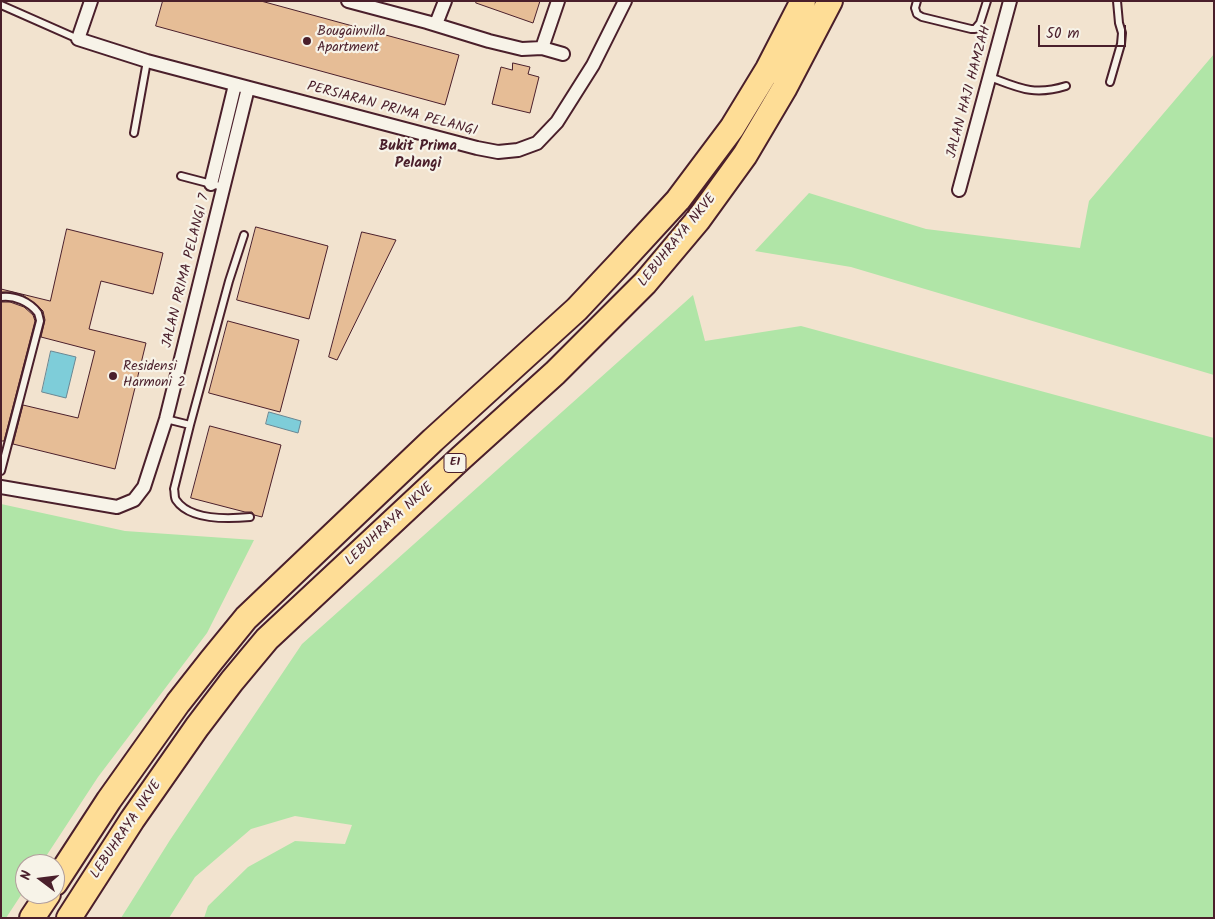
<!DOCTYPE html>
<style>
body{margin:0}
#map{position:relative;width:1215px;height:919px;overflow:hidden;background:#f2e3cf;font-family:Kalam,sans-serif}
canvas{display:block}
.frame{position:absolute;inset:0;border:2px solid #4a1f2b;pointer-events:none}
.north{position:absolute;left:15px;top:854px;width:50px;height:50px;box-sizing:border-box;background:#f7f3e8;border:1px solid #b29e9c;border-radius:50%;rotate:285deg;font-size:14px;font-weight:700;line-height:20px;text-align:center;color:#4a1f2b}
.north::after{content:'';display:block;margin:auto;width:18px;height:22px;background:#4a1f2b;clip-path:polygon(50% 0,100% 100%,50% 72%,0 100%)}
.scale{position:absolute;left:1038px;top:25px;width:88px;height:22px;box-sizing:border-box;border:2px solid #4a1f2b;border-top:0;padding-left:6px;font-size:15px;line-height:18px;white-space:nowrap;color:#4a1f2b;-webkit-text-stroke:4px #f7f3e8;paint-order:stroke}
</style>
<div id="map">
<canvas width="1215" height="919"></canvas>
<div class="frame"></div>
<div class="north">N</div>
<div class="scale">50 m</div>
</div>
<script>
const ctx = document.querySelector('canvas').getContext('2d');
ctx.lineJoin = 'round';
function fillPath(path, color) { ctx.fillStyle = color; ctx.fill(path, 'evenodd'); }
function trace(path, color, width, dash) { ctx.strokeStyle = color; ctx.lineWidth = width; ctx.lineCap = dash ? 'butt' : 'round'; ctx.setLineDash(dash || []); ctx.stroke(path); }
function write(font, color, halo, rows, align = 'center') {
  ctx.font = font + ' Kalam,sans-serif'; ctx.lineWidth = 4.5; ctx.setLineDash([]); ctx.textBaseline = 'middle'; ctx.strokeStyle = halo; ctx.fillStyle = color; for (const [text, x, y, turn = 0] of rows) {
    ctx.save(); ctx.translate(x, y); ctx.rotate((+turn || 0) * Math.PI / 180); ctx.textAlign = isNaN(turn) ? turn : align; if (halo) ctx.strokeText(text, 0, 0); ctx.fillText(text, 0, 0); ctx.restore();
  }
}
const green = new Path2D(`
 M1214,54v321l-363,-108 -96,-16 54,-58 117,36 154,19 9,-47z
 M693,295l12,46 96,-15 413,112v480h-1010l4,-12 40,-39 47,-26 50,3 7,-19 -57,-9 -44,13 -56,48 -26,41h-48l49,-78 132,-196z
 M1,504l124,27 129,9 -47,93 -109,144 -57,87h-16v25l-19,29h-5z`);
const water = new Path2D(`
 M51,351l25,6 -10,41 -24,-6z
 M269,412l32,9 -3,12 -32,-9z`);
const building = new Path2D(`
 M163,1h98l198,54 -14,50 -289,-79z
 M477,1h63l-7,22 -57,-20z
 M513,63l17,4 -2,7 11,3 -9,36 -38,-9 9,-37 11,3z
 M256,227l72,19 -19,73 -72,-19z
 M67,229l96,24 -10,41 -52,-13 -12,48 57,14 -31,126 -102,-25 10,-39 55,13 17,-67 -54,-14 4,-17 -2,-9 -5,-5 -15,-11 -11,-3h-11v-3l49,12z
 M362,232l34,8 -59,120 -8,-3z
 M1,302h9l14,5 9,8 2,6 -31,120h-3z
 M228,321l71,19 -19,72 -71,-19z
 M210,426l71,19 -19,72 -8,-2 -2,-3h-7l-54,-14z`);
const service = new Path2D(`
 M917,1l-2,7 2,6 5,3 49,12h4l5,-6 7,-22
 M1,5l77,34
 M990,77c29,11 44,19 76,9
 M1110,82l11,-38 1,-11 -3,-10 -2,-22
 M134,133l13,-72
 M181,176l42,11
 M1,297c13,-2 29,5 37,16 0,0 2,7 2,8l-39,150
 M166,419l24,6 -16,64c1,3 0,8 2,11 14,21 53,19 74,17
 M190,425l39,-144 15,-46`);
const minor = new Path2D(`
 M91,1l-13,38 69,22 330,87 21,4 20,-2 19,-7 20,-21 36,-57 32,-64
 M348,1l79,21 62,19 33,8 20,-1 21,6
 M436,24l9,-23
 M542,48l16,-47
 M211,184l24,-99
 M959,190l51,-189
 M1,487l116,20 17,-7 10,-13 22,-68 82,-331`);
const motorway = new Path2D(`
 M55,883l54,-83 69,-97 33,-42 35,-43 187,-178 144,-131 44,-47 57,-62 54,-72 36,-59 35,-68
 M32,918l16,-24
 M69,918l63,-98 65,-93 35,-46 35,-42 194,-181 94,-85 90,-90 53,-63 47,-65 39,-66 46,-88`);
const markers = [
 [307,41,5,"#4a1f2b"],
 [113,376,5,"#4a1f2b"]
];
const shields = [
 [455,463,22]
];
const shieldNames = [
 ["E1",455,463]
];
const poiNames = [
 ["Bougainvilla",317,33],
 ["Apartment",317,49],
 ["Residensi",123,368],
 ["Harmoni 2",123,384]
];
const streetNames = [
 ["JALAN HAJI HAMZAH",970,92,-75],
 ["PERSIARAN PRIMA PELANGI",392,110,15],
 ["LEBUHRAYA NKVE",678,241,-51],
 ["JALAN PRIMA PELANGI 7",187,271,-76],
 ["LEBUHRAYA NKVE",390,525,-43],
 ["LEBUHRAYA NKVE",127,830,-56]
];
const neighbourhoodNames = [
 ["Bukit Prima",418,147],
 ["Pelangi",418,164]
];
fillPath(green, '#b0e5a7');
fillPath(water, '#7ecdd9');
trace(water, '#698793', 1);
fillPath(building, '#e6bd96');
trace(building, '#4a1f2b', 1);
trace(service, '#4a1f2b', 10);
trace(minor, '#4a1f2b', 16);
trace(motorway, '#4a1f2b', 28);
trace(service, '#f7f3e8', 6);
trace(minor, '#f7f3e8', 12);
trace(motorway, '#fedd96', 24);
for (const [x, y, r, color] of markers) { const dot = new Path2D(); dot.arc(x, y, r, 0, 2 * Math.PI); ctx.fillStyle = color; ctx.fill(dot); trace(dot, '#f7f3e8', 2); }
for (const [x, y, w] of shields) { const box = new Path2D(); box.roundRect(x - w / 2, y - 9.5, w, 19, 4); ctx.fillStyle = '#f7f3e8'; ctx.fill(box); trace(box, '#4a1f2b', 1); }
write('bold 12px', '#4a1f2b', null, shieldNames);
write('14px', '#4a1f2b', '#f7f3e8', poiNames, 'left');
write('14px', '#4a1f2b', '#f7f3e8', streetNames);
write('bold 15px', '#4a1f2b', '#f7f3e8', neighbourhoodNames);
</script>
